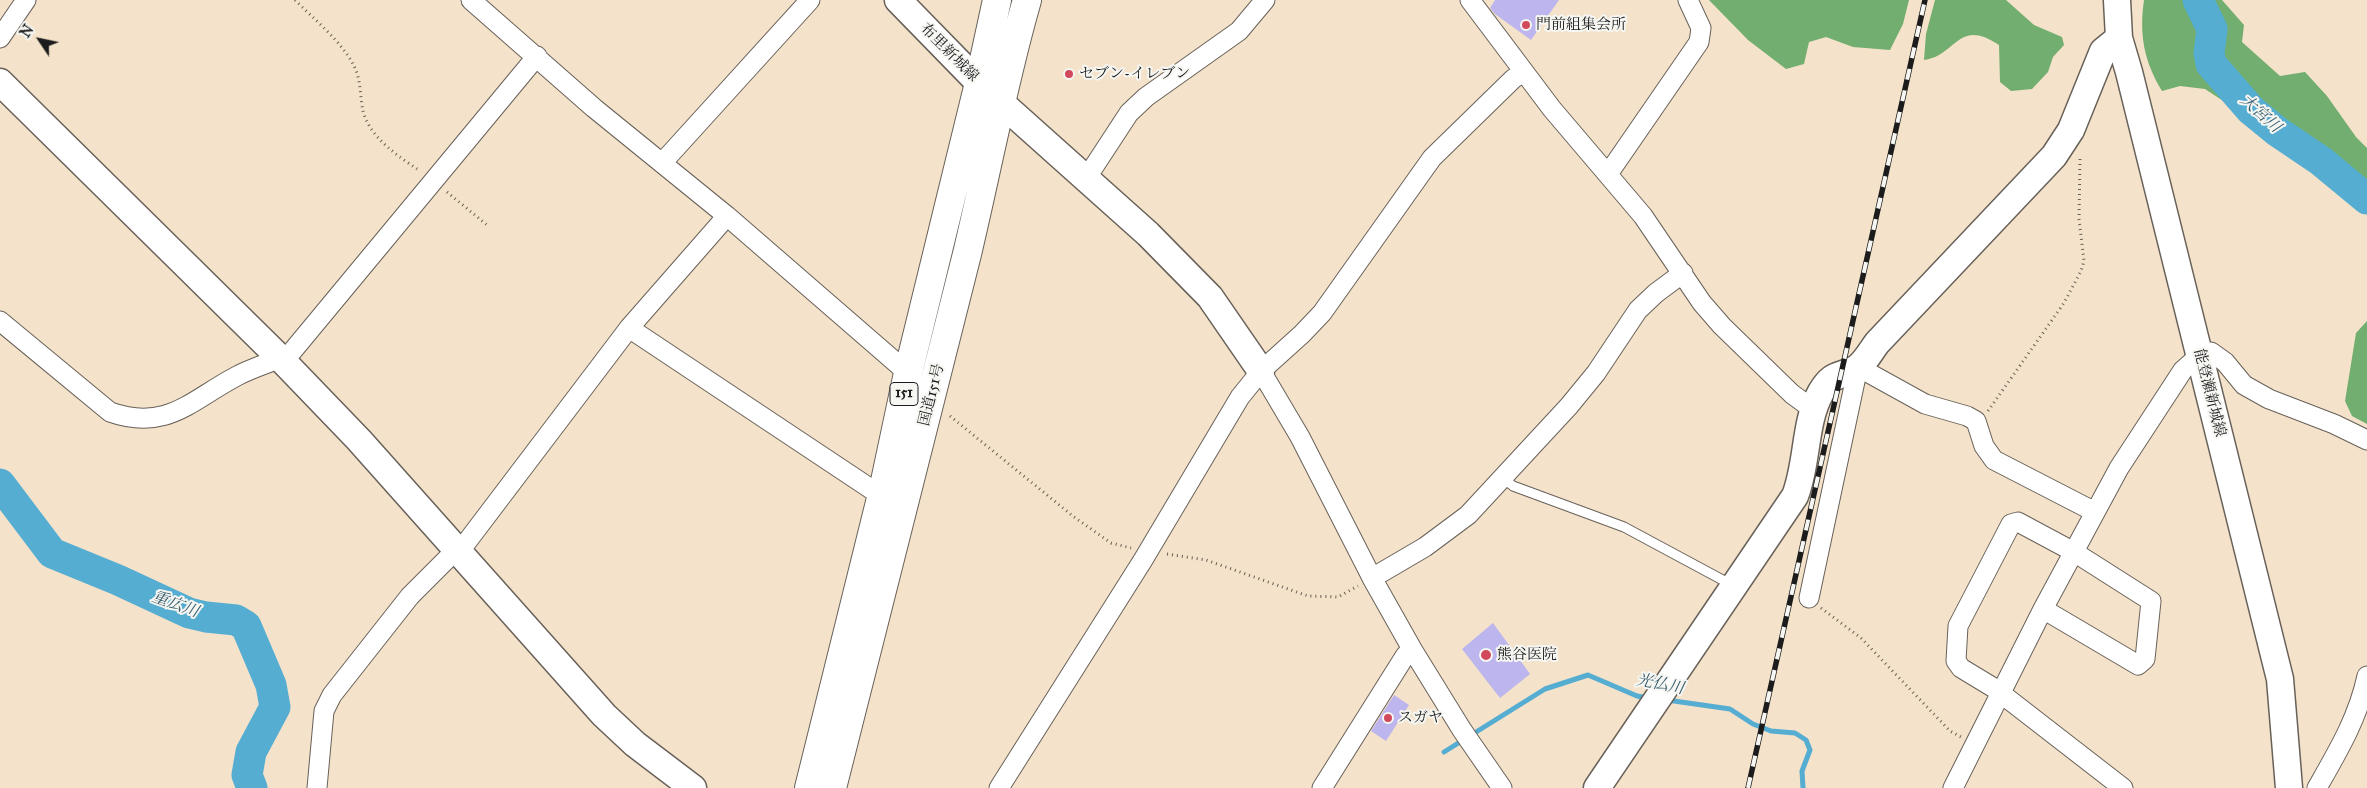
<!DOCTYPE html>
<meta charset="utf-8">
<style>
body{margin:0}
#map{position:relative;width:2367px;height:788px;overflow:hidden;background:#f4e2ca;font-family:"IM FELL Great Primer",serif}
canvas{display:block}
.north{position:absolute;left:15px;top:15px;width:50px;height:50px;-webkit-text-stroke:4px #f6f6f2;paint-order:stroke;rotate:304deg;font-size:14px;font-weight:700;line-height:20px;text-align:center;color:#1c1c1c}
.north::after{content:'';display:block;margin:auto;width:18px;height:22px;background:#1c1c1c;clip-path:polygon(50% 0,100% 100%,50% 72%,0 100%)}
</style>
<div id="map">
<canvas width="2367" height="788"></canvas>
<div class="north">N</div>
</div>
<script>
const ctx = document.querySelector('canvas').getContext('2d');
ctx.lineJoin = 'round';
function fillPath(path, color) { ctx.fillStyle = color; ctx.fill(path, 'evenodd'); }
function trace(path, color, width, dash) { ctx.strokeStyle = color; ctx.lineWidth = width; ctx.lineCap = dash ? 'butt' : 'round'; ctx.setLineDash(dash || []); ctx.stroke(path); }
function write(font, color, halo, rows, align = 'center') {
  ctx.font = font + ' "IM FELL Great Primer","Noto Serif JP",serif'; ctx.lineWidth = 4; ctx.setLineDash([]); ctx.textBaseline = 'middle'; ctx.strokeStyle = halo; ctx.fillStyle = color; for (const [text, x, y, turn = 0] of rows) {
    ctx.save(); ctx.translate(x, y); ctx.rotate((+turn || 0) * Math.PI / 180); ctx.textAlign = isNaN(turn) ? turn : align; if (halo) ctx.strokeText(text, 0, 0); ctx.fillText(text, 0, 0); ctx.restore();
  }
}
const forest = new Path2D(`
 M1709,0h200l-6,24 -13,26 -37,-3 -27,-10 -17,5 -5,22 -18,5 -38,-29z
 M1935,0h71l28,25 28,12 2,8 -11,12 -5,15 -16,17 -21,2 -11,-9 -1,-37c-41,-28 -43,11 -75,15l2,-26z
 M2144,0h78l22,25 -2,17 38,34 25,-4 22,24 29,41 11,11v40l-31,-21 -31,-1 -30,-20 -38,-36 -32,-21 -25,-3 -18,5c-18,-30 -23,-56 -18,-91z
 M2367,321v103l-15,-8 -7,-15 11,-68z`);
const stream = new Path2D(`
 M1667,700l63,9 23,15 18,7 24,2 11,7 4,10 -8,21 1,17
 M1444,752l101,-63 43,-14 49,21 11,2`);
const river = new Path2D(`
 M2198,0l14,29 -3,24 2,11 40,46 27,22 43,29 46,38
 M0,484l52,69 66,27 71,33 17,4 30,3 10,6 25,59 4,22 -24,45 -4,23 5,13`);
const building = new Path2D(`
 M1495,0h64l-28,40 -36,-26 -5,-6z
 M1493,623l37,51 -30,24 -38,-49z
 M1394,695l15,10 -23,36 -15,-10z`);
const path = new Path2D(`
 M295,0c18,18 48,43 59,66 7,13 6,31 9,45 7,27 35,45 57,60
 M447,192l40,33
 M1988,411l76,-108 17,-32 3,-10 -5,-42 1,-62
 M950,416l124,101 37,26 20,5
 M1167,554l39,6 102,36 30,1 20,-11
 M1821,608l40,30 89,93 11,6`);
const lane = new Path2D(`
 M1504,479l9,7 111,41 108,58`);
const street = new Path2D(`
 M471,0l123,108 133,108 181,157
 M1470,0l82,109 91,107 59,87 20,23 70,68 15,11 7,2
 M0,38l26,-38
 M662,163l148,-163
 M1608,174l91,-132 2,-14 -13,-28
 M1082,176l11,-8 36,-55 17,-16 93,-66 26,-31
 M0,321l110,91c57,20 81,-12 127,-36 17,-9 36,-14 53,-22l247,-298
 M629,328l242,161 13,-3
 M1261,371l39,66 72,141 40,71 50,81 40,58
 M1372,578l53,-31 43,-32 101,-109 27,-33 42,-63 18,-17 27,-20
 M1809,598l49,-231 67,37 42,12 9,5 8,25 10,14 101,52
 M2043,609l95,56 7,-6 6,-58 -77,-49 -56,-30 -7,2 -53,102 -2,35 5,7 33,20 129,100
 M317,788l7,-77 8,-16 78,-99 38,-38 18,-15 163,-215 98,-112
 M999,788l144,-228 97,-163 21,-26 41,-37 20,-21 110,-155 81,-79 10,-7
 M1322,788l83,-132 7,-7
 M1953,788l90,-179 76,-141 64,-98 17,-15 11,-3 14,10 19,23 25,14 65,25 33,16
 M2317,788c21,-37 41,-70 50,-112`);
const secondary = new Path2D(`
 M898,0l81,83 169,151 62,63 51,74
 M2117,0l2,38 10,34 151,607 9,109
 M0,82l281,277 78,81 245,275 31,29 58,44
 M1597,788l198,-292c13,-33 9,-74 26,-104 12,-20 17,-14 34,-23 9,-5 16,-18 22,-26l177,-187 17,-26 32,-79 16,-13`);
const highway = new Path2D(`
 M809,788l75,-302 24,-113 71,-290 18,-83
 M832,788c46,-178 91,-356 135,-534 20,-84 36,-171 60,-254`);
const rail = new Path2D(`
 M1748,788l177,-788`);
const markers = [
 [1526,25,5,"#d1495b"],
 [1069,74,5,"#d1495b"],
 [1486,655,6,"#d1495b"],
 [1388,718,5,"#d1495b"]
];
const shields = [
 [904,394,28]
];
const shieldNames = [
 ["151",904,394]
];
const poiNames = [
 ["門前組集会所",1536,25],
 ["セブン-イレブン",1079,74],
 ["熊谷医院",1497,655],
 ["スガヤ",1398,718]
];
const streetNames = [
 ["布里新城線",949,53,45],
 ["能登瀬新城線",2209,393,76],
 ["国道151号",932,395,-76]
];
const waterNames = [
 ["大宮川",2260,114,42],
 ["重広川",175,605,20],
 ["光仏川",1660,685,11]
];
fillPath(forest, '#71ae6f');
trace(stream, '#55add2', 5);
trace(river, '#55add2', 31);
fillPath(building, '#bdb5ed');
trace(lane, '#686159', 11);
trace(street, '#686159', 21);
trace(secondary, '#686159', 29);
trace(highway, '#686159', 30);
trace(path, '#686159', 3, [1, 4]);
trace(lane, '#fff', 9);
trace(street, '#fff', 19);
trace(secondary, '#fff', 26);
trace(highway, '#fff', 28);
trace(rail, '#1c1c1c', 5.5);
trace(rail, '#f6f6f2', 4, [11]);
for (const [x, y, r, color] of markers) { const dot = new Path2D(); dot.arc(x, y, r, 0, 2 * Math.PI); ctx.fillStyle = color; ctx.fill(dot); trace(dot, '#f6f6f2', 2); }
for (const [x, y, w] of shields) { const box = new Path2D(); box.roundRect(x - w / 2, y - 11.5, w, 23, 4); ctx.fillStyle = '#f6f6f2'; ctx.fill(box); trace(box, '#1c1c1c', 1); }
write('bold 14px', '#1c1c1c', null, shieldNames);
write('15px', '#1c1c1c', '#f6f6f2', poiNames, 'left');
write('15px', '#1c1c1c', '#f6f6f2', streetNames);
write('italic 16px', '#365d6e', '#f6f6f2', waterNames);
</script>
